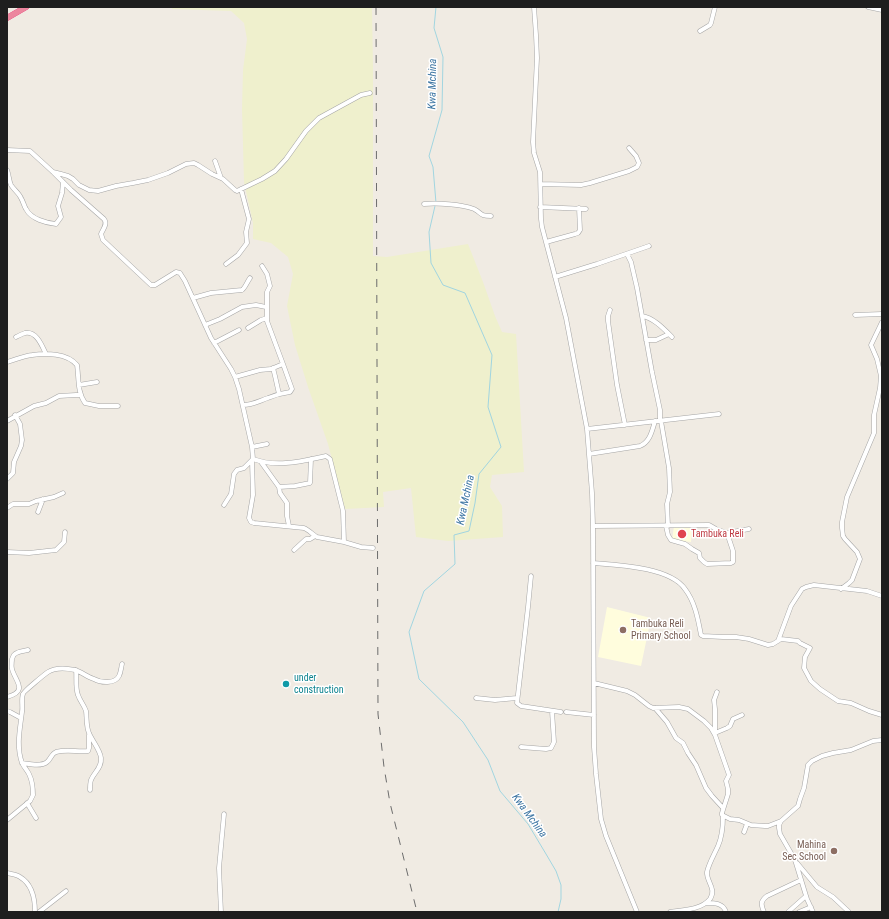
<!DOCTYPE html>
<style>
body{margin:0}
#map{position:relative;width:889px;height:919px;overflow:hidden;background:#f0ebe3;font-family:"Roboto Condensed",sans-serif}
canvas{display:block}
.frame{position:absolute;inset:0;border:8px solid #1e1e1e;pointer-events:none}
</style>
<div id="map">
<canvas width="889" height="919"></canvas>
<div class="frame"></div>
</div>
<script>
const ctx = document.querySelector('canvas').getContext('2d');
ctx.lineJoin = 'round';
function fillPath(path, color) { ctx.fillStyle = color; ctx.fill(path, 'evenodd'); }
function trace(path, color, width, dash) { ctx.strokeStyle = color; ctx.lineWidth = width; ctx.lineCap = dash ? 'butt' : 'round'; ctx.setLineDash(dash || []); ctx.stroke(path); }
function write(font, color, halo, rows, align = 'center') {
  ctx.font = font + ' "Roboto Condensed",sans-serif'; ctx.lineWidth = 3; ctx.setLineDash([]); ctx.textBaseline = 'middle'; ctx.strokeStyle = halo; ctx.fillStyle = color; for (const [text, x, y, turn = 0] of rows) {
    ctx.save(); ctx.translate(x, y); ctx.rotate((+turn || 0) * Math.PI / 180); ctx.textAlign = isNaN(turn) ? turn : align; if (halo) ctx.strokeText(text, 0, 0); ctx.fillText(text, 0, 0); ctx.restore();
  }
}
const education = new Path2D(`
 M674,526l18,2 -1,14 -19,-2z
 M607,607l44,11 -10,48 -43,-9z`);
const farmland = new Path2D(`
 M171,7h201l1,62v187l14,1 81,-13 15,38 12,34 7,16 14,2 8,138 -32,3 -2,12 12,19 1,31 -55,4 -32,-4 -5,-49 -28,4 1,15 -39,2 -17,-65 -20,-57 -13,-42 -8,-39 6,-32 -5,-17 -17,-14 -18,-4v-16l-9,-41 -2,-73 1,-39 4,-31 -3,-16 -13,-12 -59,-2z`);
const stream = new Path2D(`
 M436,7l-2,21 9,29 -1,53 -13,46 4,11 3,36
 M435,206l-6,26 2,31 12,22 22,8 27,62 -4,52 13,40 -22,27 -4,29 -6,28 -15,4 1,29 -31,27 -15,41 10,47 44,43 25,38 12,31 28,33 18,30 10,17 5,14v14l-3,13`);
const minor = new Path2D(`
 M534,7l2,28 1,23 -4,84 1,11 6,19 1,47 1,8 24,91 21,111 5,64 1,33 1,221 2,27 5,45 5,17 31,76
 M868,7l14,3
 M700,31l10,-6 1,-2 4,-16
 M7,150l23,1 23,21 18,18 33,29c4,5 -1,10 -3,15l2,6 48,45h4l21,-13 4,1 5,8 26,57 20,31 4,8 4,12 13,58 1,12 -9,9 -7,2 -3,4 -3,20 -7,11
 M215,161l6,17
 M7,170c2,5 2,11 4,15 3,5 8,8 10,13 2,3 3,8 5,11 5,10 20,14 30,15l5,-7 -3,-11 4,-13 1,-11
 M53,172l8,2 7,2 5,3 6,6 10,5 9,1 18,-5 17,-3 15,-3 20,-7 18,-9 8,-1 4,2 14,9 11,5 12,11 2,1 25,-12 13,-8 11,-12 20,-28 13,-13 42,-23 9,-2
 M541,184l40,1 9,-2 39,-12 8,-4 2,-4 -3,-7 -7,-8
 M424,204c13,-1 37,0 50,5 8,4 5,7 17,7
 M540,207l46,2
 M546,242l29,-8 3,-1 2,-3 -1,-22
 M627,254l4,8 6,26 15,84 8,38v11
 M226,264l12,-9 9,-12 -1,-11 3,-13 -8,-30
 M555,277l42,-13 52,-18
 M193,298l18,-5 31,-3c3,-2 5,-8 8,-12
 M610,310l-2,6v5l9,64 8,40
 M855,315l27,-1
 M642,316c12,2 22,13 30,21
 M205,325l15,-6 22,-12 14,-2 10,2
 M248,328l13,-8 6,-2
 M16,337c2,-1 6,-3 9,-4 12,-2 17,13 21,21
 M646,340h10l13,-6
 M214,343l25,-13
 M7,362c8,-2 16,-6 25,-7 14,-2 35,-2 45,10 2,12 0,27 8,38l14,3h19
 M273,368l2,8 4,18
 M235,377l25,-7 11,-1 12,-5
 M79,385l18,-3
 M243,405c9,0 16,-4 25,-7 7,-3 14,-5 22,-6l2,-3 -9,-25 -16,-43v-29l3,-6 -3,-12 -5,-8
 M7,421l27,-15 12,-3 13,-7 17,-1h5
 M661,421l8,47 1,24 -3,12 1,22
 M587,429l132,-15
 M252,447l15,-3
 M589,454l51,-8c10,-4 12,-15 15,-25
 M253,459c25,9 49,2 73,-3l4,3 13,52 1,31
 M252,461l1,34 -4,23 2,4 3,1 50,5c5,2 9,7 13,9l27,5 17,5 12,1
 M261,462l18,25 1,6 7,10v13l2,10
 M7,479l6,-6 1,-11 7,-16 1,-6 -2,-16 -5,-9
 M279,487l16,-1 15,-3 1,-24
 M7,508l6,-4h16l7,-3 18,-4 9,-4
 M38,512l5,-13
 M593,526l116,-1 7,4 11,4 22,-4
 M666,526l2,9 3,5 14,4 7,5 7,4 1,5 4,4 3,2 24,-1 2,-1v-11l-6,-18
 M294,550l12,-11h4l5,-3
 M7,552l22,1 27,-3 8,-8 1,-10
 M593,563c25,2 77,4 92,26 10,13 13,30 16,46l2,1 20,1h13l13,2 19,6 5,-1 8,-5 17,2 2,2 10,5 -5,9 -1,11 7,13 9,8 18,12 13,2 18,8 13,4
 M531,576l-3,31 -11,96 4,3 40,6
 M841,589l8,-6 3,-3 8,-21 -3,-7 -12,-13 -2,-3 -1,-8v-6l5,-25 27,-64v-18l6,-27 1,-12 -4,-17 -6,-14 11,-23
 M778,641l13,-35 11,-17 4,-2 8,-2 53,6 15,5
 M76,670c1,8 -1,17 2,25 2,6 6,10 8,16 1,8 0,15 3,22 3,8 11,16 12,25 1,10 -7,14 -10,22 -1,3 -1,7 -1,10
 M594,683l33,8 8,4 14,11 4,2 26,-1 9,2 16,12 7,7 4,7 13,37 1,3 -3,6 2,8v5l-6,19v2l8,4 9,1 12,5 14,1h3l13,-5
 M7,697c22,-6 8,-16 5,-28 -1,-3 0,-6 0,-10 1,-2 1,-4 3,-5 3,-3 9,-3 13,-4
 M476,698l19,2 22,-2
 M655,708l12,14 9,16 7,5 5,10 8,12 10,23 6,8 11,12
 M7,711l3,1 11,6
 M566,712l28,3
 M715,733v-24l-1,-9 3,-8
 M715,733l12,-5 3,-2 3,-7 9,-4
 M521,747l25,2 5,-1 3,-6 -2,-31
 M22,763c7,1 19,4 25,-1 4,-3 4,-8 9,-10 10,-3 21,0 32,-1l1,-3v-13
 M27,803l9,15
 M7,820l23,-19 3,-6c0,-7 -1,-15 -4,-21 -2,-4 -5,-7 -7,-11 -6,-17 -2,-34 0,-51 1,-6 -1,-13 1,-18 0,-2 22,-20 25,-22 8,-5 18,-4 27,-2 7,2 12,7 19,9 7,4 21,5 25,-3 2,-4 2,-8 3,-12
 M744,832l3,-8
 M797,863l20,24 16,10 16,15
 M7,873c4,1 9,1 13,4 12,7 15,22 15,35
 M706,903c9,0 17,0 20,9
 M39,912l27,-21
 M221,912l-2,-44 5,-54
 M670,912c13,-2 31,-2 40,-13 7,-10 -4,-18 -3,-27 2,-9 7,-17 11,-26 4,-9 5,-20 5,-30
 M764,912c-3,-7 -4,-11 3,-16l34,-16
 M788,912l18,-16
 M799,912l12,-5
 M813,912l-6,-13 -12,-39 -15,-26 -1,-6v-3l2,-4 17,-15 2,-7 4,-11 4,-23 4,-4 10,-5 11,-3 18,-3 22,-9 9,-1`);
const highway = new Path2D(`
 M7,18l19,-11`);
const rail = new Path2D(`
 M376,7l2,707 6,53 6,36 27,109`);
const markers = [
 [682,534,5,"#e0444e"],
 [623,630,4,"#8d6e63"],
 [286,684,4,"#0f9aa8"],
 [834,851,4,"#8d6e63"]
];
const healthNames = [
 ["Tambuka Reli",691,534]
];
const educationNames = [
 ["Tambuka Reli",631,624],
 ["Primary School",631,636],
 ["Mahina",826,845,"right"],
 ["Sec School",826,857,"right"]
];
const cultureNames = [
 ["under",294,678],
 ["construction",294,690]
];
const waterNames = [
 ["Kwa Mchina",433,84,-89],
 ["Kwa Mchina",466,500,-78],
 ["Kwa Mchina",529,816,54]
];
fillPath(education, '#fffddd');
fillPath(farmland, '#eff0cd');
trace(stream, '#a1d5e0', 1);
trace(minor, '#a5a5a5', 5);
trace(highway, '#e5196a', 6);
trace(minor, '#fff', 4);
trace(highway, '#ec869e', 5.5);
trace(rail, '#6c6c6c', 1, [8, 8]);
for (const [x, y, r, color] of markers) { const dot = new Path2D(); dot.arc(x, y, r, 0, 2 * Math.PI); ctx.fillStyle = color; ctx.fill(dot); trace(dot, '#fff', 1.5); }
write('10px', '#be3a42', '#fff', healthNames, 'left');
write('10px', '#785e54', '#fff', educationNames, 'left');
write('10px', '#0d838f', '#fff', cultureNames, 'left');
write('italic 11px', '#3f77a4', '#fff', waterNames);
</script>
